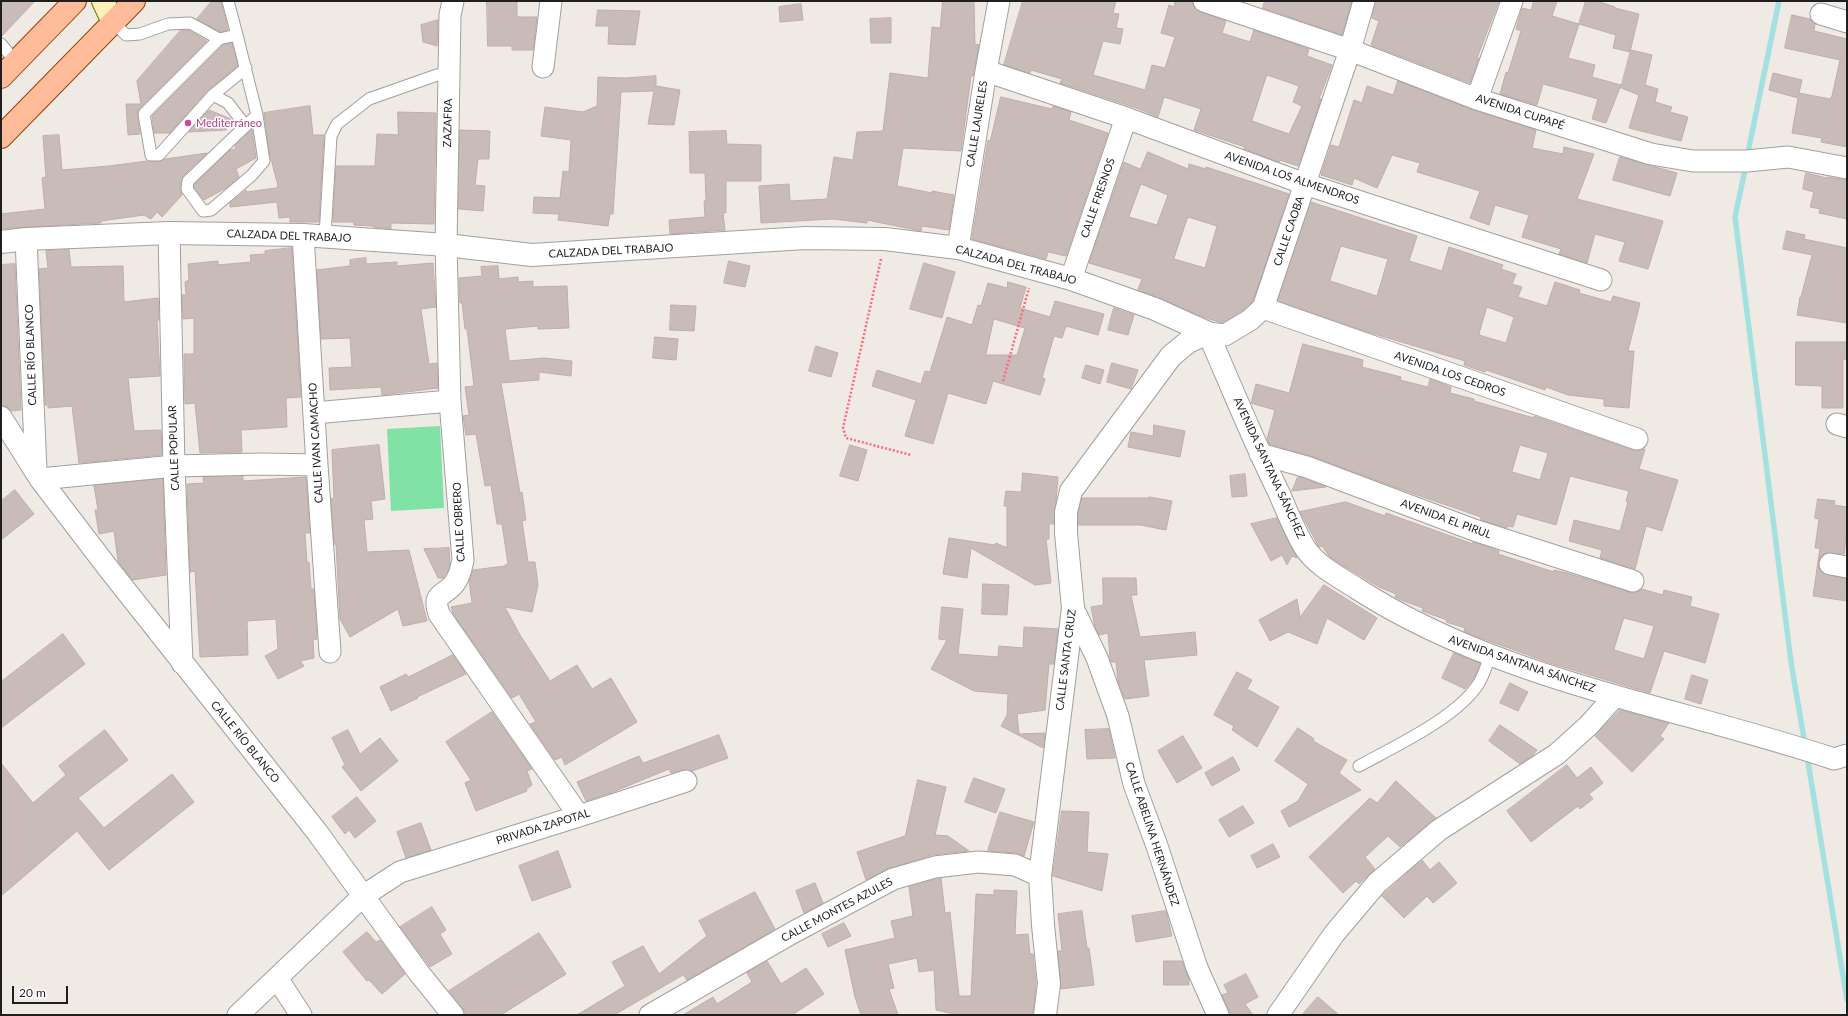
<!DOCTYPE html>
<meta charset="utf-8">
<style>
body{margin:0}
#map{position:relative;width:1848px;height:1016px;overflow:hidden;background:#f0eae5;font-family:Lato,sans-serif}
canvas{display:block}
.frame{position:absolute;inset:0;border:2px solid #1f1f1f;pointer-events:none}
.scale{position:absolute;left:12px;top:986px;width:56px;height:18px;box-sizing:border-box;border:2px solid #1f1f1f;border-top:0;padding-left:5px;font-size:12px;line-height:14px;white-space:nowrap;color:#1f1f1f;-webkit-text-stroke:3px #fff;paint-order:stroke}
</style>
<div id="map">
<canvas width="1848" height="1016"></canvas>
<div class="frame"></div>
<div class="scale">20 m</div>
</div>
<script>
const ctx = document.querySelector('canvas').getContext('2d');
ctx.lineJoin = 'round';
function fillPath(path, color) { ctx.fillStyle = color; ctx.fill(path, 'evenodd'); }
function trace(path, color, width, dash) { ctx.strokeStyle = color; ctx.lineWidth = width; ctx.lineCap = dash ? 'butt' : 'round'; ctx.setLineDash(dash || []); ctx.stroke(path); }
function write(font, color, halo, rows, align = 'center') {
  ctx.font = font + ' Lato,sans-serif'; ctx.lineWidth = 3; ctx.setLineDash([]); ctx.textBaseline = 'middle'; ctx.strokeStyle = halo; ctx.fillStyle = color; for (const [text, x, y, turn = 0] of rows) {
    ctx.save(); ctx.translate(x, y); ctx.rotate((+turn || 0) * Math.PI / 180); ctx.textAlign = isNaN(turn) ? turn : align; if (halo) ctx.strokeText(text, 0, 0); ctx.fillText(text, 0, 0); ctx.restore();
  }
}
const pitch = new Path2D(`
 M440,426l4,82 -53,3 -4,-82z`);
const stream = new Path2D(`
 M1747,157l32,-156
 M1746,165l-11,52 56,445 14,83
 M1807,756l40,244`);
const building = new Path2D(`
 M1,1h34l-34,36z
 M212,1h9l7,29 -8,2 -23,-13z
 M487,1h30v16h20l-4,33h-21v-4h-24z
 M943,1h31l1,43 4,1 -6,31h-2l-10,75 -58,-3 -6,38 35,7v-2l22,4 -5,35 -27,-4 -1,5 -54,-11v3l-34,-4 -72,4 -2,-37 30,-2 1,17 37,-2 7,-42 19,3 4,-28 26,-1 7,-58 38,5 4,-51 8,1z
 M1023,1h93l-3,12 6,1 -3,14 7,1 -3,15 -17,-3 -10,34 52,15 7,-25 13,3 10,-31 -14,-4 8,-28 5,2 1,-6h17l3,8 5,3 26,9 -4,12 28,9 4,-12 55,19 -2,7 25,9 -13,34h2l-23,67 -18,-6 -1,2 -35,-13 1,-2 -51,-17 7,-21 -37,-12 -6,20 -19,-8 -79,-26 2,-4 -31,-9 -1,3 -26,-8zM1267,75l32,11 -6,16 9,4 -13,28 -37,-13z
 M1265,1h87l-10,34 -79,-27z
 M1376,1h123l-22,57h2l-9,25 -99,-38 8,-24 -7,-3z
 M1534,1h23l-5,15 27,8 -11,34 27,7 -3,12 29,8 -15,38 -14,-4 6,-20 -25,-7 -30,-8 -6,21 -37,-11 6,-22 2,1 13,-42 -5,-2 6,-21 9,2z
 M1586,1h11l18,6v1l24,6 -9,38 -17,-4 3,-13 -37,-11z
 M801,4l2,16 -23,2 -1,-15z
 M598,10l42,1 -5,34 -27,-1 1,-18h-13z
 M1792,15l18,4 5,5 -1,7 33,8v108l-26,-5 1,-4 -30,-5 6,-35 -29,-8 4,-17 29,7 -3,13 31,6 2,-3 8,-36 -55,-12z
 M891,18v25h-20l-1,-24z
 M438,20l-1,26 -14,-4 -2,-17z
 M181,30h7l19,11 -68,68 -2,6 3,19 -12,1 -2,-31h15l-4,-23z
 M232,43l6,23 -30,24 -38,43h-16l-2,-17 71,-71z
 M1631,50l21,5 -7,30 13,4 -3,13 17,5 -2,5 18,5 -7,24 -52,-13 10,-33 -18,-7z
 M656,76v10l24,4 -6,35 -26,-1 6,-33 -33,1 -8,122h-3l-2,12 -50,-6 1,-6 -26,-1 1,-16 26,1 3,-27 6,1 2,-32 -30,-4 4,-29 38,5 14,-6 1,-29 27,1z
 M1398,81l75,29 63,20 -4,18 31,6 1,-7 30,7 -17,45 86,22 -15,48 -29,-8 6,-19 -30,-8 -8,29 -28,-9 2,-5 -39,-12 7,-22 -34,-10 -6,20 -19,-7 10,-27 -63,-19 3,-9 -28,-8 -15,33 -23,-10 -2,7 -31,-10 10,-30 8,2 15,-47 8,3 5,-17 26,9z
 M1001,97l51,12 1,-3 18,6 -2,8 39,13 -42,123 -18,-4 -2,7 -74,-20 16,-99 2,1z
 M310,106l3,29h11l-5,87h-29v-5l-11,1 -2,-16 -47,5v-4l16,-13 1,2 29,-4 2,-2 -9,-35 -5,-38z
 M209,110l22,9 -5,11 -37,2z
 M398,112l38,1 -2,111 -43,-1v6l-18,-2v-1l-19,-1v-3h-21l3,-56h39l2,-32 21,1z
 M252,130l4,28 -20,11 3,8 -13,11 -22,12 -10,-13 1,-3 35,-34 6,-1 -1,-4z
 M460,130l30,1 -1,28h-11l-3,26 10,1 -2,25 -24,-2z
 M726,131l1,13 34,1v36h-35v32h-3l2,17 -55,4 -1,-14 36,-3 -1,-16h2l-1,-28h-15l-1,-41z
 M59,135l3,35 47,-4 38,-5 12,1 6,-3 42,-6 -24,23 -3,12 2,7 -20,22 -5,-5 -6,7 -7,-4 -43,6v2l-76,4 -24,2v-15l44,-5 -3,-31 4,-1 -3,-41z
 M1148,152l40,17 1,-5 17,5v-2l83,27 -36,107 -10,9 -21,13 -16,-5 -68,-28 4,-11 -53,-16 35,-101 16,7zM1141,184l27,11 -11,30 -28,-8zM1188,217l29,9 -12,42 -31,-9z
 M1620,157l57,16 -7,23 -57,-16z
 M1806,173l21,5v-1l20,3v39l-28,-6 1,-4 -10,-2 4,-15 -11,-3z
 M1311,202l106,34 -8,25 33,10 7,-24 54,18 -2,4 15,5 -4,10 10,3 -4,10 29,9 8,-24 25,8 -1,3 32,9 2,-6 27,7 -12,48h6l-5,57 -25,-2v-7l-36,-4 -22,-8 -1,3 -59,-20 -1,2 -21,-7 1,-4 -104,-31 -83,-29zM1341,246l47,13 -11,37 -47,-15zM1487,307l27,10 -8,26 -27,-8z
 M1787,231l18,4 -1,4 43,9v75l-50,-8 3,-18h1l11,-42 -29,-6z
 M292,248l9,149 -15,1 1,29 -46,3 1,22 -42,1 -5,-50 -10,1 -1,-50h10v-36l-11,1 -1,-24h4l-1,-13 4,-2 -1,-16 30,-3v4l33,-3 -1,-7 15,-1v-3z
 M69,250l2,17 52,-1 1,36 34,-4 1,22h-2l3,56 -32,2 6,53 27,-1 1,25 -83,8 -7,-57 -24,2v-3h-3l-6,-136 9,-1 -2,-17z
 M366,258v6l31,-2v4l36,-3 3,44 -15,2 8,55 8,-1 1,25 -56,7 -1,-8 -51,3 -1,-22 23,-1 -2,-29 -29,1 -4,-69 33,-4v-6z
 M729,261l21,5 -5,21 -21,-4z
 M924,263l31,9 -13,46 -32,-9z
 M15,264l6,146 -9,1 -5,-4 -6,-2v-140z
 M498,266l1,13 19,-2v5l15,-1v6l34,-1 2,42 -31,1v-3l-33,3 4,32 35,-3 28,3 -1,15 -32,-4v8l-38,3 19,110 2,-1 4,28 -4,1 6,41h7l3,23 -6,27 -27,-5 15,28 30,46 27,-16 15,24 19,-11 26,44 -72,43 -3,-8 -7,3 -25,-36 6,-2 -17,-28 -7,4 -58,-83 -3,-8 21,-4 -3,-22 4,-11 32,-4v-1l3,-1 -6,-40h-5l-6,-39 -6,1 -9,-52 -10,1 -3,-19 6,-1 -4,-28 9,-1 -7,-57h-2l-3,-26h-2l-1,-25 23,-2 -1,-9z
 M1008,282l18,5 -6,21 30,9 5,-16 49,13 -6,21 -32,-9 -4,12 -8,-2 -12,42 3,1 -5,16 -47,-14 -7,23 -38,-11 -15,51 -28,-8 11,-36 -44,-14 5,-16 44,14 4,-13 5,1 17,-55 25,8 6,-20 3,1 7,-23 19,5zM994,319l31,9 -8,27h-31z
 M671,305l25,1 -2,25 -24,-1z
 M1114,308l20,7 -6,20 -20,-5z
 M655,337l23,2 -2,21 -23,-2z
 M1796,342h51v17h-4v49h-21v-22l-26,-1z
 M1303,344l60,16 -1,7 39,10 -1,3 28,7 2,-8 21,8 -1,6 24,6v2l60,17v-2l99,34 12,-1 -6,20 39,11 -16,51 -16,-5 -11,43 -35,-11 2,-8 -33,-9 5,-21 46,11 8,-29 -2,-1 3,-10 -59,-15 -14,49 -39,-11 -4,13 -6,-1v2l-26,-8v-3l-87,-30 -83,-31 -42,-12 -2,-5 8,-29 -24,-7 5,-19 33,9zM1520,445l28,8 -8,27 -28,-8z
 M816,346l22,7 -7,24 -22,-6z
 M1112,363l26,7 -7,19 -24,-7z
 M1086,365l18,5 -4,14 -18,-6z
 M1154,425l31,6 -5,26 -52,-10 3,-15 22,4z
 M379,445l6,54 -14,2 2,18 -9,1 3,32 42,-2 18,71 -24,5 -5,-17 -48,28 -10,-18 -4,-75h-2l-3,-45 3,-1 -2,-48z
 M850,445l17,5 -9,31 -18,-5z
 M1023,473l35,4 -4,47h-5v15h-3l5,44 -16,2 -64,-37 -4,30 -24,-4 6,-36 46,7 1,-2 11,5v-42h-3l2,-15 15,1z
 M1245,474l2,22 -15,1 -2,-21z
 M243,476v5l63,-4 4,56h-5l2,30 2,-1 2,27h3l3,50 -4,1 1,18 -14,3 4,5 -26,13 -13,-23 13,-7 -2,-30 -29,2 1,34 -48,2 -5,-86 -5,1 -3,-88 17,-1 -1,-6z
 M1298,477l5,1 23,9 -34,4z
 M163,479l3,96 -34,5 -14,-19 -4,-30 -15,3 -4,-24h3l-4,-24z
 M15,490l19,24 -33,26v-39z
 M1149,497l23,4 -6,29 -26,-5h-62v-12l4,-15h67z
 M1818,499l17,2 -1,4 13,2v25l-3,22 -18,-1 -5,3 -3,6 1,6 4,5 24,6v22l-34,-5 7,-48h-5l4,-29 -4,-1z
 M1346,502l39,14 1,-3 87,31v-2l26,9 -1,3 56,18v-2l13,3 62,19 7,1 6,-4 21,6 1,-5 28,7 -2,9 29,8 -14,49 -41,-12 -14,42 -100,-30 -77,-28 -9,-4 1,-3 -19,-6 1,-2 -25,-9 1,-3 -22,-8 -6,-3 1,-3 -17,-7 -37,-22 -12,-8 -8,-11 -3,1 -19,-35zM1624,618l30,8 -10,33 -30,-9z
 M1277,518l20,40 -5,-2 -5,9 -5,-10 -11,6 -20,-37z
 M449,548l1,17 -2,6 -5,7h-5l-14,-29z
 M1103,578h33l1,17h-6l9,42 55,-5 2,23 -53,5 5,36 -24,3 -7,-18 -2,-19h-5l-1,-4 -2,-25 -9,2 -4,-8 -4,-20 12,-2z
 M983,584l26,1 -2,30 -25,-1z
 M1324,585l53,33 -13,22 -37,-22 -10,26 -29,-12 -18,9 -11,-21 38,-21 3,18z
 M942,607l21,2 -5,45 40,3 1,-11 24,2 1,-21 34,2 -4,35h-5l-4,46 -28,4 2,20 26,-1 -2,15 -42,-22 6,-11 1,-21 -34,-3 -43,-22 16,-29 -8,-1z
 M63,634l22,30 -84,64v-46z
 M1454,653l26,10 -5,14 -10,12 -23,-11z
 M453,655l13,19 -49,23 1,1 -27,13 -11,-24 26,-13 2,3z
 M1237,672l15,8 -5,9 32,18 -22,40 -25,-17 2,-4 -20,-11z
 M1692,675l16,5 -7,24 -16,-5z
 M1510,683l18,9 -10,19 -18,-8z
 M1620,710l49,13 -9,13 4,3 -32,33 -37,-36z
 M492,712l40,57 -5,2 5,14 -6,4 1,2 -51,20 -11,-28 6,-3 -25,-38z
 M1500,725l37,25 -4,5 -13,9 -31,-23z
 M1298,728l16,11 -1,2 34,19 -8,13 22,17 -72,37 -8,-16 17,-10 10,-17 -33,-23z
 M1109,729l6,29 -28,1 -2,-29z
 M105,730l23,30 -50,38 26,30 68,-54 22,28 -85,68 -32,-39 -76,65v-133l32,40 33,-28 -7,-9z
 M348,730l12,24 20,-16 18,23 -37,30 -19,-24 3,-2 -13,-27z
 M719,735l9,23 -36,13 -9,-1 -12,3 -2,-4 -56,23 -27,9 -9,-19 62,-26 4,7z
 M1183,736l19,32 -25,15 -19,-32z
 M1233,757l7,13 -28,16 -7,-13z
 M1567,765l10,13 14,-11 12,16 -14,11 4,5 -13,10 -2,-3 -47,36 -24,-31z
 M974,778l31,11 -9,24 -31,-11z
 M918,780l28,7 -11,48 13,1 21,15 -37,4 -42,13 -24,12 -9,-28 48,-16z
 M1396,781l40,37 -36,29 -12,-11 -23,21 10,12 -16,15 -3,-3 -13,12 -34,-36 61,-59 7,5z
 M357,797l19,24 -21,17 -6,-8 -4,4 -13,-17z
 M1243,806l11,17 -25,14 -10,-17z
 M1062,811l27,1 -2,40 21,2 -6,37 -49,-15z
 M1000,812l34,10 -10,34 -8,-3 -28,-2z
 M421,823l10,27 -25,8 -9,-26z
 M1273,844l7,13 -23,11 -6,-12z
 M558,851l13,36 -39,14 -13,-35z
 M1422,860l8,10 9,-8 18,21 -24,20 -6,-7 -23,22 -22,-22z
 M941,878l4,35 5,-1 9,84h12l5,-102 18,1v-5l23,1 -2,44 13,-1 2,20h3l3,30 -3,31h-74l-23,-5 -2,-40 -15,2 -2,-14 -29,6 6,24 -5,1 9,26h-37l-6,-18 -10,-47 50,-12 -4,-17 22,-5 -4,-29z
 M815,883l8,20 -19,10 -8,-22z
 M755,892l20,37 -88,51 -4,-5 -69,40h-37l48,-29 -13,-24 31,-16 16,28 48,-38 -8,-15z
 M432,907l14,23 -6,4 12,20 -22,13 -30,-40z
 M1082,911l5,37h2l5,37 -33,4 -3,-38h4l-4,-37z
 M1166,911l6,25 -36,6 -4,-26z
 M844,923l7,13 -23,11 -6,-13z
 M367,932l9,10 4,-2 25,34 -23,20 -13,-14 -2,1 -24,-29z
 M539,933l27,41 -65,41h-36l-3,-8 -13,-16z
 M767,961l14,23 25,-16 18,26 -32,21h-109l30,-18 4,7 35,-22 -5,-9z
 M1164,961h18l7,18v6h-25z
 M1246,974l12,23 -13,7 8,11h-22l-9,-20 6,-2 -4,-8z
 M1318,997l21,18h-37z`);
const path = new Path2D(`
 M881,259l-38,169 3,10 65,17
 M1003,381l26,-93`);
const service = new Path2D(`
 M228,1l9,34
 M113,22l13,13 14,-1 28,-10 22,-1 29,16 18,-4 20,80 7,46 -12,14 -41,35 -8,1 -16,-22 1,-8 69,-66
 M219,39l-75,75 7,41h8l54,-60 33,-27
 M1,44l15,18
 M213,95l15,8 17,22
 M325,236l6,-100 6,-12 32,-25 68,-24 12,-1
 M1359,766c36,-20 98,-48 120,-83 5,-8 8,-19 11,-28`);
const minor = new Path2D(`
 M453,1l-3,14 -4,230 4,156 13,159c-2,9 -3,16 -9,24 -11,13 -22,9 -15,30l140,202
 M1204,1l146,49 127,49 174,55 42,7h54l41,-4 59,11
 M1364,1l-14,49 -87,258 -13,12 -25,15 -17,-2c23,53 45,107 71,160 8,18 16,39 26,55 12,18 34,29 51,40 142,92 319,118 478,171l13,-4
 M1821,14l26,8
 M543,67l8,-66
 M986,71l140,47 179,66 296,96
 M1477,99l35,-98
 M169,233l5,233 8,197
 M303,235l14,230 13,187
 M26,239l10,231
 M958,248l28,-177 13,-70
 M1071,279l55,-161
 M1263,308l374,131
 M314,413l136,-12
 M1,417l39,62 68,89 209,264 102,141 34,42
 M1837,424l10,3
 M1260,454l47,13 167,63 159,51
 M40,479l134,-13 88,-2 55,1
 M1830,564l17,3
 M1073,608l24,50 21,58 16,68 23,62 40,122 21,47
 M277,978l24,37
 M238,1015l125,-119 37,-24 179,-56 107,-35
 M650,1015l142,-82 101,-54 42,-12 43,-5 37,3 25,11
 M1278,1015l56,-81 43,-51 62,-53 118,-76 32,-29 26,-29`);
const tertiary = new Path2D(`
 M1,242l25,-3 143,-6 134,2 143,10 86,10 273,-17 80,1 73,9 113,31 84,30 53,24
 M1045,1015l4,-31 -6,-59 -3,-49 33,-268 -7,-75v-21l5,-21 100,-135 17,-14 20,-9`);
const secondary = new Path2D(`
 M103,1l10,21`);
const primary = new Path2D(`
 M1,77l74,-76
 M1,137l133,-136`);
const markers = [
 [188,123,4,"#d1479c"]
];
const streetNames = [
 ["AVENIDA CUPAPÉ",1520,112,18],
 ["ZAZAFRA",448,123,-89],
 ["CALLE LAURELES",977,124,-81],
 ["AVENIDA LOS ALMENDROS",1292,178,19],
 ["CALLE FRESNOS",1098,198,-71],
 ["CALLE CAOBA",1289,231,-71],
 ["CALZADA DEL TRABAJO",289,236,2],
 ["CALZADA DEL TRABAJO",611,251,-3],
 ["CALZADA DEL TRABAJO",1016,265,15],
 ["CALLE RÍO BLANCO",31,355,-92],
 ["AVENIDA LOS CEDROS",1450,374,19],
 ["CALLE IVAN CAMACHO",316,443,-93],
 ["CALLE POPULAR",174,448,-92],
 ["AVENIDA SANTANA SÁNCHEZ",1269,468,65],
 ["AVENIDA EL PIRUL",1446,519,20],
 ["CALLE OBRERO",459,522,-93],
 ["CALLE SANTA CRUZ",1066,660,-83],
 ["AVENIDA SANTANA SÁNCHEZ",1522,664,19],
 ["CALLE RÍO BLANCO",245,742,51],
 ["PRIVADA ZAPOTAL",543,827,-17],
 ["CALLE ABELINA HERNÁNDEZ",1152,834,72],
 ["CALLE MONTES AZULES",837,910,-28]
];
const hotelNames = [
 ["Mediterráneo",196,123]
];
fillPath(pitch, '#80e2a5');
trace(stream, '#a4e0df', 5.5);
fillPath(building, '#c8bbb8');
trace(building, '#c3aca7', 1);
trace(service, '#a0a0a0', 13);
trace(minor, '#a0a0a0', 23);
trace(tertiary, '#a0a0a0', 24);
trace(secondary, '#7c6b01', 24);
trace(primary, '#9a4200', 24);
trace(path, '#ff677d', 2.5, [2, 2]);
trace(service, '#fff', 11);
trace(minor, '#fff', 21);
trace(tertiary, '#fff', 22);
trace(secondary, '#fcefb7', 22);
trace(primary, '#ffbc9b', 22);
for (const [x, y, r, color] of markers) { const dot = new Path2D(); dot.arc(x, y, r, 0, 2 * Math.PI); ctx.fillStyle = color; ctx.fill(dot); trace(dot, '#fff', 1.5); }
write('11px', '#1f1f1f', '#fff', streetNames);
write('11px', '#b23c85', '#fff', hotelNames, 'left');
</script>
